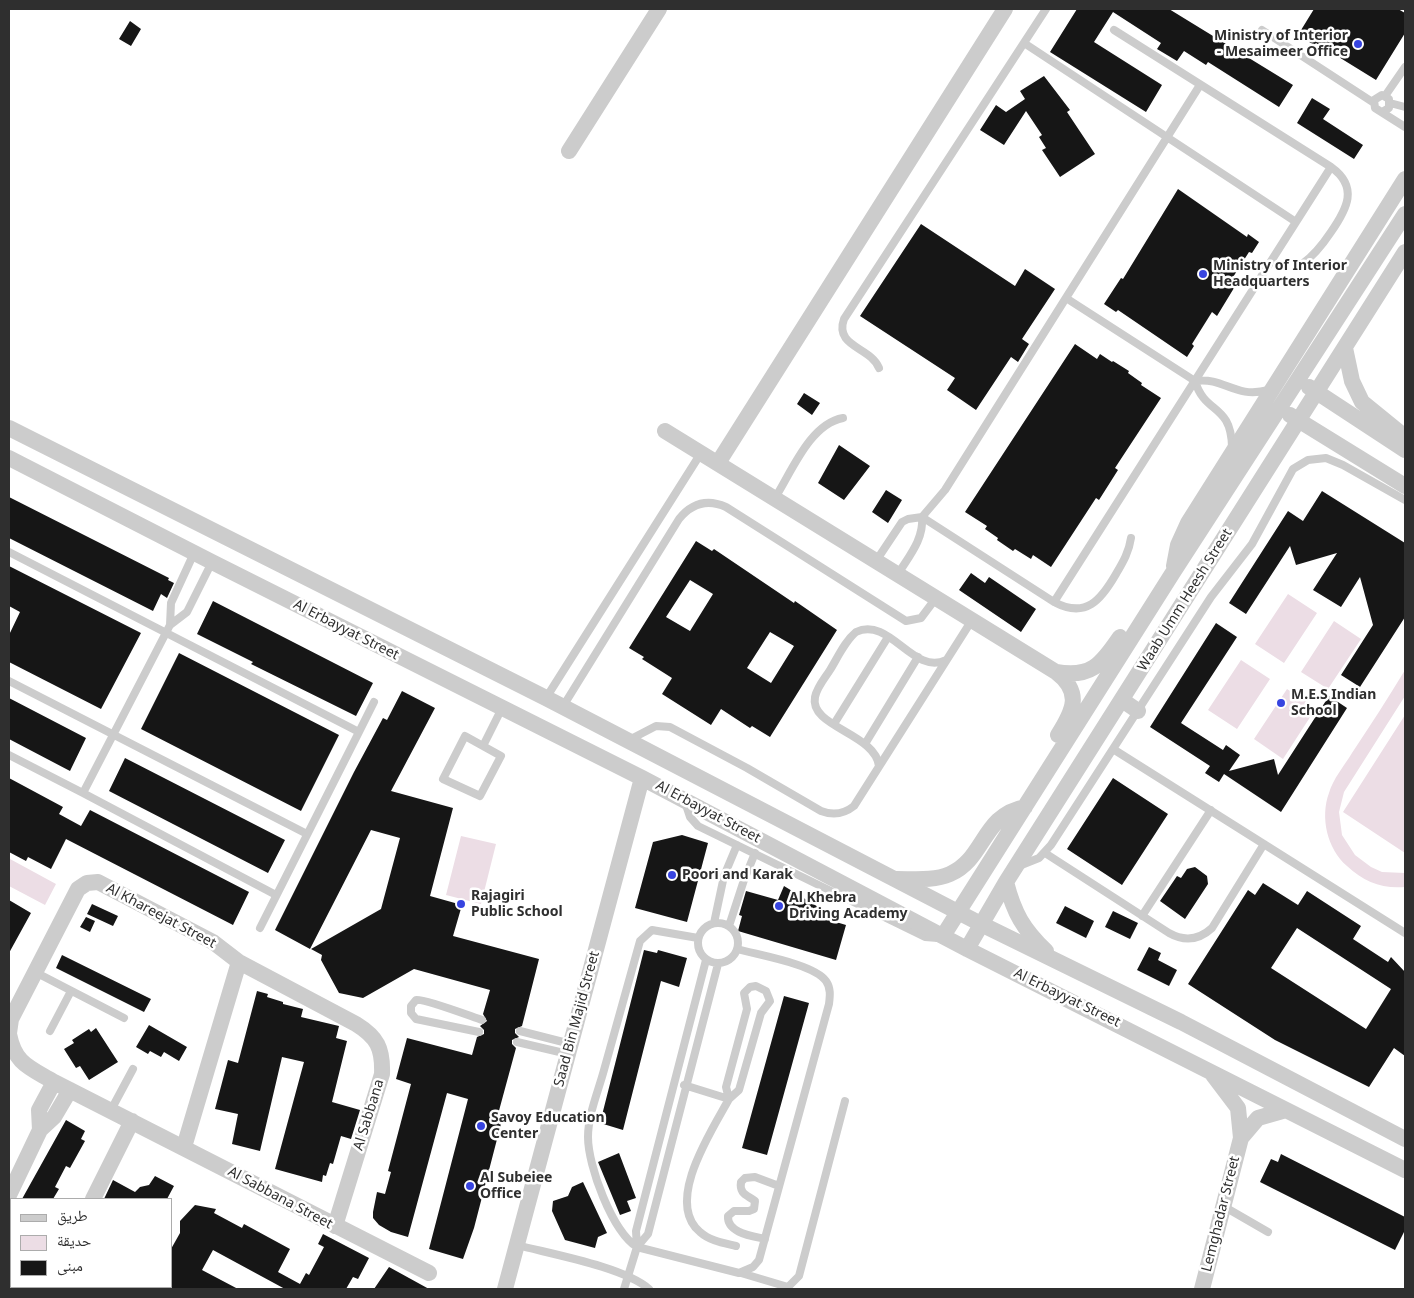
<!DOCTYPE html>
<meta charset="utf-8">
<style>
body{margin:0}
#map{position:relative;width:1414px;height:1298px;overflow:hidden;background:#fff;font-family:"Noto Sans","Noto Naskh Arabic",sans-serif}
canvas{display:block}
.frame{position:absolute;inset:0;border:10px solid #2f2f2f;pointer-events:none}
.legend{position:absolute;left:10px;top:1198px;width:162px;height:90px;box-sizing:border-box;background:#fff;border:1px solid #acacac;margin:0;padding:6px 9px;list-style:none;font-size:15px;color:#2f2f2f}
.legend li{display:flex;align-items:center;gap:10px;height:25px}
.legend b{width:25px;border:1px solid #acacac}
</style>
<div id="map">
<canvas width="1414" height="1298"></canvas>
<div class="frame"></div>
<ul class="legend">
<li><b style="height:6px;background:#ccc"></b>طريق</li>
<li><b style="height:14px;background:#ecdde5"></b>حديقة</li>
<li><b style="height:14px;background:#161616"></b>مبنى</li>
</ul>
</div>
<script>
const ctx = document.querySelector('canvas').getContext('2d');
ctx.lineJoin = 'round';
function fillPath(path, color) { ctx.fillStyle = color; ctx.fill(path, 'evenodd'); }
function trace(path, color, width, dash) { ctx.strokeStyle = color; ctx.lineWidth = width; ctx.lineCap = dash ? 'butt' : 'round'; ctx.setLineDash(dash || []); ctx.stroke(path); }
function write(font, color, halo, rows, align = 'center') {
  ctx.font = font + ' "Noto Sans",sans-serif'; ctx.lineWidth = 5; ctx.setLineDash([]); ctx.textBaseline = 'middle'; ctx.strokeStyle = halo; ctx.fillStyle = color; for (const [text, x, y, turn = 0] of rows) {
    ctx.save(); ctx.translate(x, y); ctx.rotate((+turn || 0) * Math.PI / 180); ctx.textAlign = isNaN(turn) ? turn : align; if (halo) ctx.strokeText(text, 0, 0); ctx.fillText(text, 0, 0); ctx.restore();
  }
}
const green = new Path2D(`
 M1288,594l29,19 -33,50 -29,-19z
 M1334,621l27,18 -33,50 -27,-17z
 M1241,660l29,19 -33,50 -29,-19z
 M1405,670v26l-61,96 -5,20 3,23 13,20 16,12 11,5 23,1v14c-23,2 -41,-5 -58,-21 -20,-17 -27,-49 -18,-73 4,-14 15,-27 23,-40 18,-27 36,-55 53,-83z
 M1287,689l29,19 -33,51 -29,-20z
 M1405,715v138l-62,-41z
 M461,836l35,8 -15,60 -35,-9z
 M10,859l46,25 -11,21 -36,-19z`);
const building = new Path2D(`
 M1077,9h92l124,76 -14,22 -71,-45 -2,3 -22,-14 -7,10 -20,-12 4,-6 -48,-31 -19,30 68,43 -16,27 -96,-60z
 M1314,9h84l7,4v20l-29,47 -60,-37 -2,2 -16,-10z
 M130,21l11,8 -10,17 -12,-7z
 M1044,76l26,34 -3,2 28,42 -35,23 -18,-27 4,-2 -7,-11 3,-2 -16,-24 -22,34 -24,-15 16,-25 10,7 19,-13 -5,-8z
 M1312,98l18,11 -7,10 40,26 -9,14 -57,-36z
 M1178,189l69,48 1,-3 11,8 -7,11 -3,-1 -21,33 6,3 -17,28 -5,-4 -20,32 2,2 -7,11 -69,-47 -2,2 -12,-8 17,-26 2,1z
 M921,224l94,62 10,-17 30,20 -33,50 7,5 -11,18 -7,-5 -35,53 -29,-20 8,-12 -95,-62z
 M1075,344l22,15 3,-5 12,8 1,-1 16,10 -1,2 14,10 -1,2 20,13 -46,70 3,2 -19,30 -3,-2 -45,69 -18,-12 -2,4 -16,-10 -2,2 -16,-11 1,-2 -13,-9 2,-3 -22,-14z
 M804,393l16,10 -8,12 -15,-11z
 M839,445l31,21 -26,34 -26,-17z
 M886,490l16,10 -14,23 -16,-11z
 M1322,491l83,52v74l-45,70 -19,-12 32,-50 -13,-48 -19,30 -28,-17 24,-37 -41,12 -6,-19 -44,68 -17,-11 59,-92 15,10z
 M9,497l160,81 -1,2 6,3 -7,15 -6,-4 -8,17 -144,-73z
 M696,541l16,10 2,-2 80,54 1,-2 42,29 -67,107 -18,-11 -2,2 -29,-19 -10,16 -49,-31 10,-16 -30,-19 2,-2 -15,-9zM690,580l23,14 -23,37 -24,-14zM770,632l24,14 -23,37 -24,-15z
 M9,566l132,67 -40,76 -92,-47v-27l11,-23 -11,-6z
 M971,573l14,10 4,-6 47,32 -15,23 -62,-42z
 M213,601l160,82 -17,33 -105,-52 2,-2 -56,-28z
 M1216,623l21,14 -56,86 42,27 3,-5 14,10 -11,16 45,-12 4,16 51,-79 18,12 -66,104 -57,-38 -5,8 -14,-9 5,-7 -60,-39z
 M179,653l160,82 -38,76 -160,-82z
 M402,691l33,17 -44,83 62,17 -23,88 32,9 -9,31 86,23 -17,67 -7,3v4l4,4 -7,3v4l4,4 -19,70 5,2 -28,108 -11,31 -34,-10 39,-150 -21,-6 -39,144 -17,-5 -12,-7 -6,-7v-6l4,-20 8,2 6,-22 -3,-1 23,-87 -15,-5 11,-41 65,17 5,-18 7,-3v-4l-4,-4 7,-5 -4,-7 7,-24 -76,-21 -51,29 -24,-5 -18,-33 1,-5 -11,-6 70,-40 19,-71 -29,-8 -61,119 -35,-19 79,-158 29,-54 4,2z
 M9,698l77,40 -16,33 -61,-32z
 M125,758l160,82 -17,33 -159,-82z
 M9,778l54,29 -4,7 22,12 9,-16 159,82 -16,33 -167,-86 -15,30 -23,-12 -2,4 -17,-9z
 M1113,778l55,36 -46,71 -55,-36z
 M682,835l26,8 -21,79 -52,-14 18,-66z
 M1195,867l12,9 1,8 -23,35 -25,-18 17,-25 4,2 6,-9z
 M1263,883l35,22 9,-14 54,35 -8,13 35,23 3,-5 14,15v84l-11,-8 -25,39 -94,-47 -87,-56 60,-94 7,5zM1297,928l94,61 -25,40 -95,-61z
 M784,886l44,27 -2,6 20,6 -10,35 -98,-29 4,-15 -3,-1 7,-24 32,9z
 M9,900l22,13 -22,40z
 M92,904l26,12 -5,10 -26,-12z
 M1065,906l29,15 -8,17 -30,-15z
 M1113,911l25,12 -8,16 -25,-12z
 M86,917l9,4 -5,11 -10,-5z
 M1149,947l12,6 -3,7 19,10 -8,16 -32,-16z
 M644,950l13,3 1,-3 29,8 -8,29 -18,-6 -38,149 -23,-7z
 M62,955l89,44 -7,13 -88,-44z
 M257,991l11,3 -1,3 16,5v2l20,5 -2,8 38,9 -3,12 11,3 -15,61 28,8 -9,29 -10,-3 -8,28 -3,-1 -4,13 -3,-1 -1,7 -47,-13 29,-107 -22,-5 -22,94 -28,-7 6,-30 -23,-5 13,-49 10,3z
 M784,996l25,7 -42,152 -25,-7z
 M149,1025l38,22 -8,14 -15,-9 -3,5 -11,-6 -2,3 -12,-7z
 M96,1028l22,34 -29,18 -9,-14 -4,2 -12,-19 10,-6 -2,-3 17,-11 2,3z
 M66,1120l19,11 -4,8 4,2 -15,27 -4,-2 -11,21 4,2 -6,10h-31z
 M619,1153l17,45 -9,3 4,10 -11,4 -22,-53z
 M1281,1154l124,63v13l-10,20 -135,-68 11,-23 7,3z
 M155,1176l19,10 -7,13h-63l9,-19 22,12 5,-5 9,-2z
 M583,1182l24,51 -9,4 -3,11 -30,-8 -13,-29 1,-10 15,-5 4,-9z
 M195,1205l21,4 -2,4 28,15 2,-4 46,25 -12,23 22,12 6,-11 3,2 15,-28 -6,-3 5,-10 46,24 -11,21 -5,-2 -7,12h-61l-72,-39 -11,20 36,19h-67v-40l9,-16v-12z
 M389,1267l40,22h-55z`);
const lane = new Path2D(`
 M1114,30l217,137c28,20 16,42 0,65 -8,12 -16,23 -29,32
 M1262,30l112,73
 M1024,43l272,179
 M1385,96l20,-29
 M1390,103l15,4
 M1382,112l7,-4v-9l-7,-4 -8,5 1,8 30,19
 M1066,298l129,83c31,-4 38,18 74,9
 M879,368c-8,-21 -45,-21 -35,-49l202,-310
 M1195,381c10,34 36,22 37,66
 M775,498c17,-27 35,-74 68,-80
 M9,552l350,180 15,-30
 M876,561l26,-39 6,-3 14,-2 132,85c32,17 47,-2 62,-28 7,-12 13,-22 15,-36
 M898,574c11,-18 26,-35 24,-57l23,-27 255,-405
 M1054,602l277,-435
 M170,625l1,-22 23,-50
 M9,681l298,153
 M546,698l155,-245
 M562,708l117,-189c13,-16 29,-20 47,-12l180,114 15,-3 15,-20
 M834,724l54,-87
 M465,736l36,20 -21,40 -37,-17z
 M629,740l27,-14 14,1 77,41 74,43c13,5 23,3 33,-5l118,-186
 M865,744l53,-87
 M483,746l19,-38
 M1113,749l292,184
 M9,755l74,38 87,-168 17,-13 25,-50
 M879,766c-4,-33 -70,-39 -64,-69 2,-10 10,-19 15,-27 8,-13 15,-29 26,-38 34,-16 57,44 90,28
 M83,793l193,102
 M685,802l5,15 8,9 227,111 13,1
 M1045,853l124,80c16,9 30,7 43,-5l52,-84
 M1019,866l20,-8 12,-13 160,-248 41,-53 41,-75 15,-9 18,-2 17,7 62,35
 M1142,916l69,-106
 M698 943a20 20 0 1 1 40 0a20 20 0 1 1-40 0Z
 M714,923l10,-47 13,-31
 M729,926l15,-46 11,-27
 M260,928l99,-196
 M698,938l-46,-8 -12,11c-12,43 -24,86 -36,129 -6,22 -16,45 -16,67 0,29 24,94 49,110l102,26 14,-6 6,-7 70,-256c1,-8 2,-16 -3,-23 -12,-17 -68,-26 -89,-32
 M35,972l89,46
 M756,986l10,5 4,10 -9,12 -22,77 -10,9 -3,-12 21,-78 -3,-16 6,-6z
 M50,1031l21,-40
 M520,1031l51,13
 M479,1032l-63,-13 -5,-6v-7l5,-6c7,-2 54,16 66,20
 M517,1042l51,12
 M684,1085l45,14c-17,31 -65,103 -29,133 10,9 24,11 36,14
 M111,1110l22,-41
 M1223,1206l45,26
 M765,1239c-13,-3 -38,-6 -37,-23l6,-5h15l5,-2 1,-8c-8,-6 -16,-7 -14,-19l4,-4 10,-1 24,9
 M517,1245c34,9 107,22 132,44
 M637,1247l11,-13 70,-270
 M741,1273l47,14 11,-11 46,-175
 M624,1289l13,-42 -1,-16 70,-271`);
const street = new Path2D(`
 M569,151l90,-142
 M1345,348l7,33 10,21 43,35
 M1309,387l96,63
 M1290,415l115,71
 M9,428l537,270 435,226 200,98 224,117
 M665,431l391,241c26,20 18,38 2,63
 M9,458l203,104 430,216 325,171 438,221
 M718,463l287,-454
 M1174,566l4,-21 10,-22 217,-344
 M1056,672c35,6 45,-7 64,-35
 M1122,700l16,11
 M897,879c18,0 37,2 53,-5 35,-15 32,-59 75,-67
 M1006,882c8,31 17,47 40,69
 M943,936l229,-362 233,-360
 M967,949l39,-67 399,-630
 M9,1033l2,-14 67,-130 9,-6 11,-1 115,60 26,20 117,62c21,13 27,24 26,50l-47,152
 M9,1034c6,30 20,33 45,48l375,191
 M40,1130l-1,-20 15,-28
 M1241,1138l17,-20 28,-8
 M184,1147l55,-185
 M9,1195l31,-65 14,-13 16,-27
 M93,1199l39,-78
 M9,1260l2,1
 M61,1287l4,2
 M505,1289l137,-511
 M1202,1289l39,-151 -3,-30 -25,-33`);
const markers = [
 [1358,44,5,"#3744e0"],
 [1203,274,5,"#3744e0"],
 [1281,703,5,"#3744e0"],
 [672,875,5,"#3744e0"],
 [461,904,5,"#3744e0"],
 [779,906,5,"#3744e0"],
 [481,1126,5,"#3744e0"],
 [470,1186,5,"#3744e0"]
];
const poiNames = [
 ["Ministry of Interior",1348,36,"right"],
 ["- Mesaimeer Office",1348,52,"right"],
 ["Ministry of Interior",1213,266],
 ["Headquarters",1213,282],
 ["M.E.S Indian",1291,695],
 ["School",1291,711],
 ["Poori and Karak",682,875],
 ["Rajagiri",471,896],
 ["Public School",471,912],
 ["Al Khebra",789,898],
 ["Driving Academy",789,914],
 ["Savoy Education",491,1118],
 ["Center",491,1134],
 ["Al Subeiee",480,1178],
 ["Office",480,1194]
];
const streetNames = [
 ["Waab Umm Heesh Street",1185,600,-58],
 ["Al Erbayyat Street",346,630,27],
 ["Al Erbayyat Street",708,812,28],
 ["Al Khareejat Street",161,916,28],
 ["Al Erbayyat Street",1067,998,26],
 ["Saad Bin Majid Street",577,1019,-75],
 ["Al Sabbana",369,1115,-73],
 ["Al Sabbana Street",280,1198,28],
 ["Lemghadar Street",1221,1214,-76]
];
fillPath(green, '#ecdde5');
fillPath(building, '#161616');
trace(lane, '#ccc', 8);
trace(street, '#ccc', 16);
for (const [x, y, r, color] of markers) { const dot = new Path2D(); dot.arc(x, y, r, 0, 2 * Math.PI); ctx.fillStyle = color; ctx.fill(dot); trace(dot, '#fff', 2); }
write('bold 14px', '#2f2f2f', '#fff', poiNames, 'left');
write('14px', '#2f2f2f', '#fff', streetNames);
</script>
